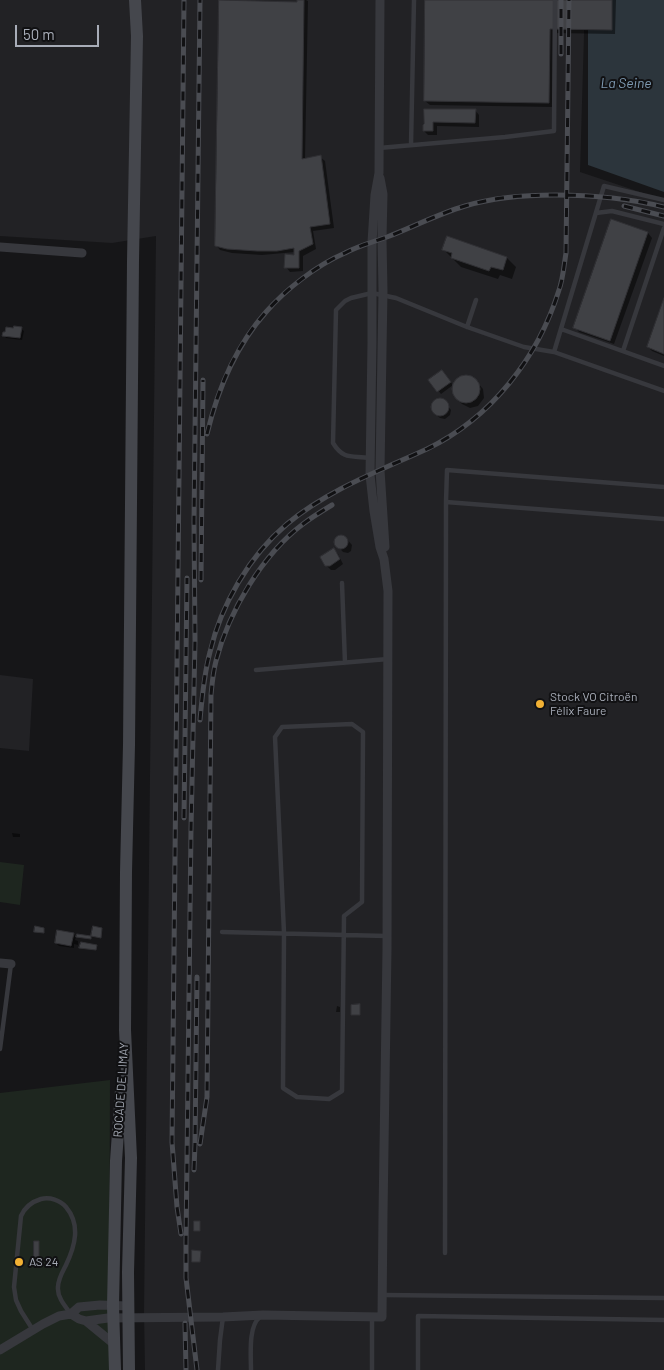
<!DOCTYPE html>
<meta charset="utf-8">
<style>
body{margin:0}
#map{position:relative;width:664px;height:1370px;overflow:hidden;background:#161618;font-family:Barlow,sans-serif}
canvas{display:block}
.scale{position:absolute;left:15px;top:25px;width:84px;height:22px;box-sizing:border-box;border:2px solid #a8adb8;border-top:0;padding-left:6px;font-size:15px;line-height:18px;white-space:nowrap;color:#a8adb8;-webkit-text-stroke:4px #111113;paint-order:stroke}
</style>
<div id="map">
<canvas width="664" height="1370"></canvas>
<div class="scale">50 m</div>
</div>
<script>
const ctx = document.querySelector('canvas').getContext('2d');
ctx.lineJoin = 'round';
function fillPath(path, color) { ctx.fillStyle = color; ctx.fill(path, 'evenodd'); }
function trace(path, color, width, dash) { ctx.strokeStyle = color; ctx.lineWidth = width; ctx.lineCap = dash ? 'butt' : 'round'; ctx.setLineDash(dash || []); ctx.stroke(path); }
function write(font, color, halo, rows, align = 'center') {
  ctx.font = font + ' Barlow,sans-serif'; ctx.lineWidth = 4; ctx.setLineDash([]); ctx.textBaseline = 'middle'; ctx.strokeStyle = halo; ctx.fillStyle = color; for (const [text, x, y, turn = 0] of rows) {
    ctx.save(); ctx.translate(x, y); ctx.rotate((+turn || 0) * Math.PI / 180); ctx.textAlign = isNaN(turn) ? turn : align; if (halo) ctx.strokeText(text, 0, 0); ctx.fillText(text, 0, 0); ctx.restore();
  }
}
const built = new Path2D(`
 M0,0h585l-5,172 84,28v1170h-519l-1,-58 12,-1076 -44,7 -112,-7z
 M0,675l33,4 -4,72 -29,-3z`);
const green = new Path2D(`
 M0,862l24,3 -4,40 -20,-3z
 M110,1080l-1,290h-109v-277z`);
const water = new Path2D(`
 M588,0h76v192l-76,-27z`);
const shadow = new Path2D(`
 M298,0h8l2,1 -3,158 15,-2 5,4 9,67 -21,3 3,18 -13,7v15l-13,1 -4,-5 9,-11v-4l-33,3 -30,-2 -12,-3 -4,-5z
 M426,0h190l-1,34 -62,-1v74l-123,-2 -5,-4z
 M425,110h50l4,5v12l-42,-1v9h-9l-4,-4 2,-6z
 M612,221l36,12 4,5 -38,106 -35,-12 -4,-5z
 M447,237l60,21 9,9 -4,12 -12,-4 -2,4 -37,-12 -18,-18z
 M664,302v54l-12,-5 -4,-4z
 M21,329l3,2 -2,9 -16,-2 -2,-3z
 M444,374l9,11 -12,9 -11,-14z
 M468,377l8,4 7,8 1,9 -6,8 -8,2 -8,-4 -5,-5 -4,-7v-4l3,-8 3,-2z
 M438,399l5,1 2,2 6,8 -1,5 -5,4 -5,-1 -7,-6 -1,-8z
 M342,536l3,1 7,8 -1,6 -3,2 -5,-1 -7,-8v-6z
 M334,550l4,4 5,10 -8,6h-4l-5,-5z
 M12,833l8,1v3h-7z
 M73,934l3,3 -1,3 3,1v4l-4,-1v4l-15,-2 -3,-3z
 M337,1006l3,1v5h-4z`);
const building = new Path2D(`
 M219,0l78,2v-2h7l-2,159 19,-4 9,69 -20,3 3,17 -14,7v17h-15l1,-14 9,1v-7l-17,3h-20l-30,-2 -12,-3z
 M425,0h187v30l-62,-1 -1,74 -125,-2z
 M424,109h52l-1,14 -42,-1v9h-10v-6l1,-1z
 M611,219l37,13 -38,109 -37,-13z
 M447,236l60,21 -4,13 -12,-3 -2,4 -38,-13 1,-5 -10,-3z
 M664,298v56l-17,-7z
 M14,326l8,1 -2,11 -18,-2 1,-4h2l1,-5 7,1z
 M442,370l9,12 -14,10 -9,-12z
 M452 389a14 14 0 1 1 28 0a14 14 0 1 1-28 0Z
 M431 407a9 9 0 1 1 18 0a9 9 0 1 1-18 0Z
 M334 542a7 7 0 1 1 14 0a7 7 0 1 1-14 0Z
 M334,548l6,11 -10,7h-5l-5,-9z
 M35,926l9,2v5l-10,-1z
 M93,926l9,2 -1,10 -10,-2z
 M57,930l17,3 -3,13 -16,-3z
 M77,934l14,2v3l-15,-2z
 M81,942l16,3 -1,5 -17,-2z
 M360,1004v11h-9v-10z
 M194,1221h6v10h-6z
 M34,1241h5v16h-5z
 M192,1250l9,1 -1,11h-8z`);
const lane = new Path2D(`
 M411,145l3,-145
 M379,148l126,-11 49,-6 1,-131
 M596,213l16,-2 52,13
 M467,327l9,-27
 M561,329l103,37
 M623,351l41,-123
 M554,352l50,-166 60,14
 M370,458c-17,-3 -26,3 -37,-15l3,-133 9,-9 6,-3 21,-5 24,5 71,29 57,20 30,5 110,39
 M664,487l-217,-17 -1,32 218,17
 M342,583l3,80
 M256,670l132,-11
 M352,724l11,8 -1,170 -18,14 -2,175 -13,8 -32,-2 -14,-9 1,-155 -9,-196 7,-10z
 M222,932l165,4
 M0,1049l11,-85
 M445,1253l1,-751
 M383,1295l281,3
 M372,1316v54
 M33,1330l-12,-19 -5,-11 -2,-13 7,-71c4,-9 10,-14 20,-17 9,-2 19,1 25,8 15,18 9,39 0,58 -3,6 -8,14 -8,22 -1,10 7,19 13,27
 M218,1370l2,-30 3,-23
 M251,1370c0,-14 -3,-44 9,-53
 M418,1370v-54l246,4`);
const street = new Path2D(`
 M380,178l3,16 -1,45 1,52 -3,179 5,77
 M0,247l82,6
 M0,963l11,1
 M71,1314l8,5 7,2 22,-3 115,-1 40,-2 119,2 1,-103 4,-265 1,-358 -4,-32 -4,-12 -6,-36 -4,-36 2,-133v-100l3,-47 4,-22 1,-173
 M86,1321l28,23
 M0,1350l43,-26 16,-8 12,-2 8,-7 21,-2 28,1`);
const secondary = new Path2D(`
 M115,1370l-2,-64 3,-145 5,-71
 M129,1370l-1,-98 3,-114 -6,-128 1,-158 3,-127 4,-484 4,-225 -2,-36`);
const rail = new Path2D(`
 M561,54v-54
 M624,206l40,10
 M207,434c11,-46 28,-87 59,-122 20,-23 51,-47 79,-59 13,-7 28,-11 42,-16 26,-10 51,-23 78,-31 30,-9 58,-11 90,-11 37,0 73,3 109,12
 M201,580l2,-200
 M200,720c2,-23 4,-46 10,-68 11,-47 39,-96 77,-128 41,-34 92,-53 140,-75 64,-31 111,-91 132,-159 4,-11 5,-25 7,-37l3,-253
 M184,818l3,-240
 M200,1144l7,-47 4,-402c1,-11 2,-23 5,-34 13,-50 46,-106 87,-137 9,-7 19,-13 29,-19
 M194,1170l1,-26 2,-167
 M181,1234l-4,-27 -5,-65 12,-1142
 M185,1323l1,47
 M197,1370l-11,-92v-36l5,-412 4,-189 -1,-120 6,-521`);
const markers = [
 [540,704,5,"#f2b134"],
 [19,1262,5,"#f2b134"]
];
const poiNames = [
 ["Stock VO Citroën",550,697],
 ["Félix Faure",550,711],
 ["AS 24",29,1262]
];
const streetNames = [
 ["ROCADE DE LIMAY",121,1090,-86]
];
const waterNames = [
 ["La Seine",626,83]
];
fillPath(built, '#222225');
fillPath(green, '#1e261f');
fillPath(water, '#2c353c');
fillPath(shadow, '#0007');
fillPath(building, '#404145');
trace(building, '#303034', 1);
trace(lane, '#37383d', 4.5);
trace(street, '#37383d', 9);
trace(secondary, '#45474d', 12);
trace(rail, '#4a4c52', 5);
trace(rail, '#111113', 3, [9]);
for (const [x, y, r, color] of markers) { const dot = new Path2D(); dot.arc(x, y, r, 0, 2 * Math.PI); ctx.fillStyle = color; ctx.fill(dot); trace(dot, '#111113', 2); }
write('12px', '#a8adb8', '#111113', poiNames, 'left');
write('12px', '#a8adb8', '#111113', streetNames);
write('italic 14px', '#7f9bb3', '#111113', waterNames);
</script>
